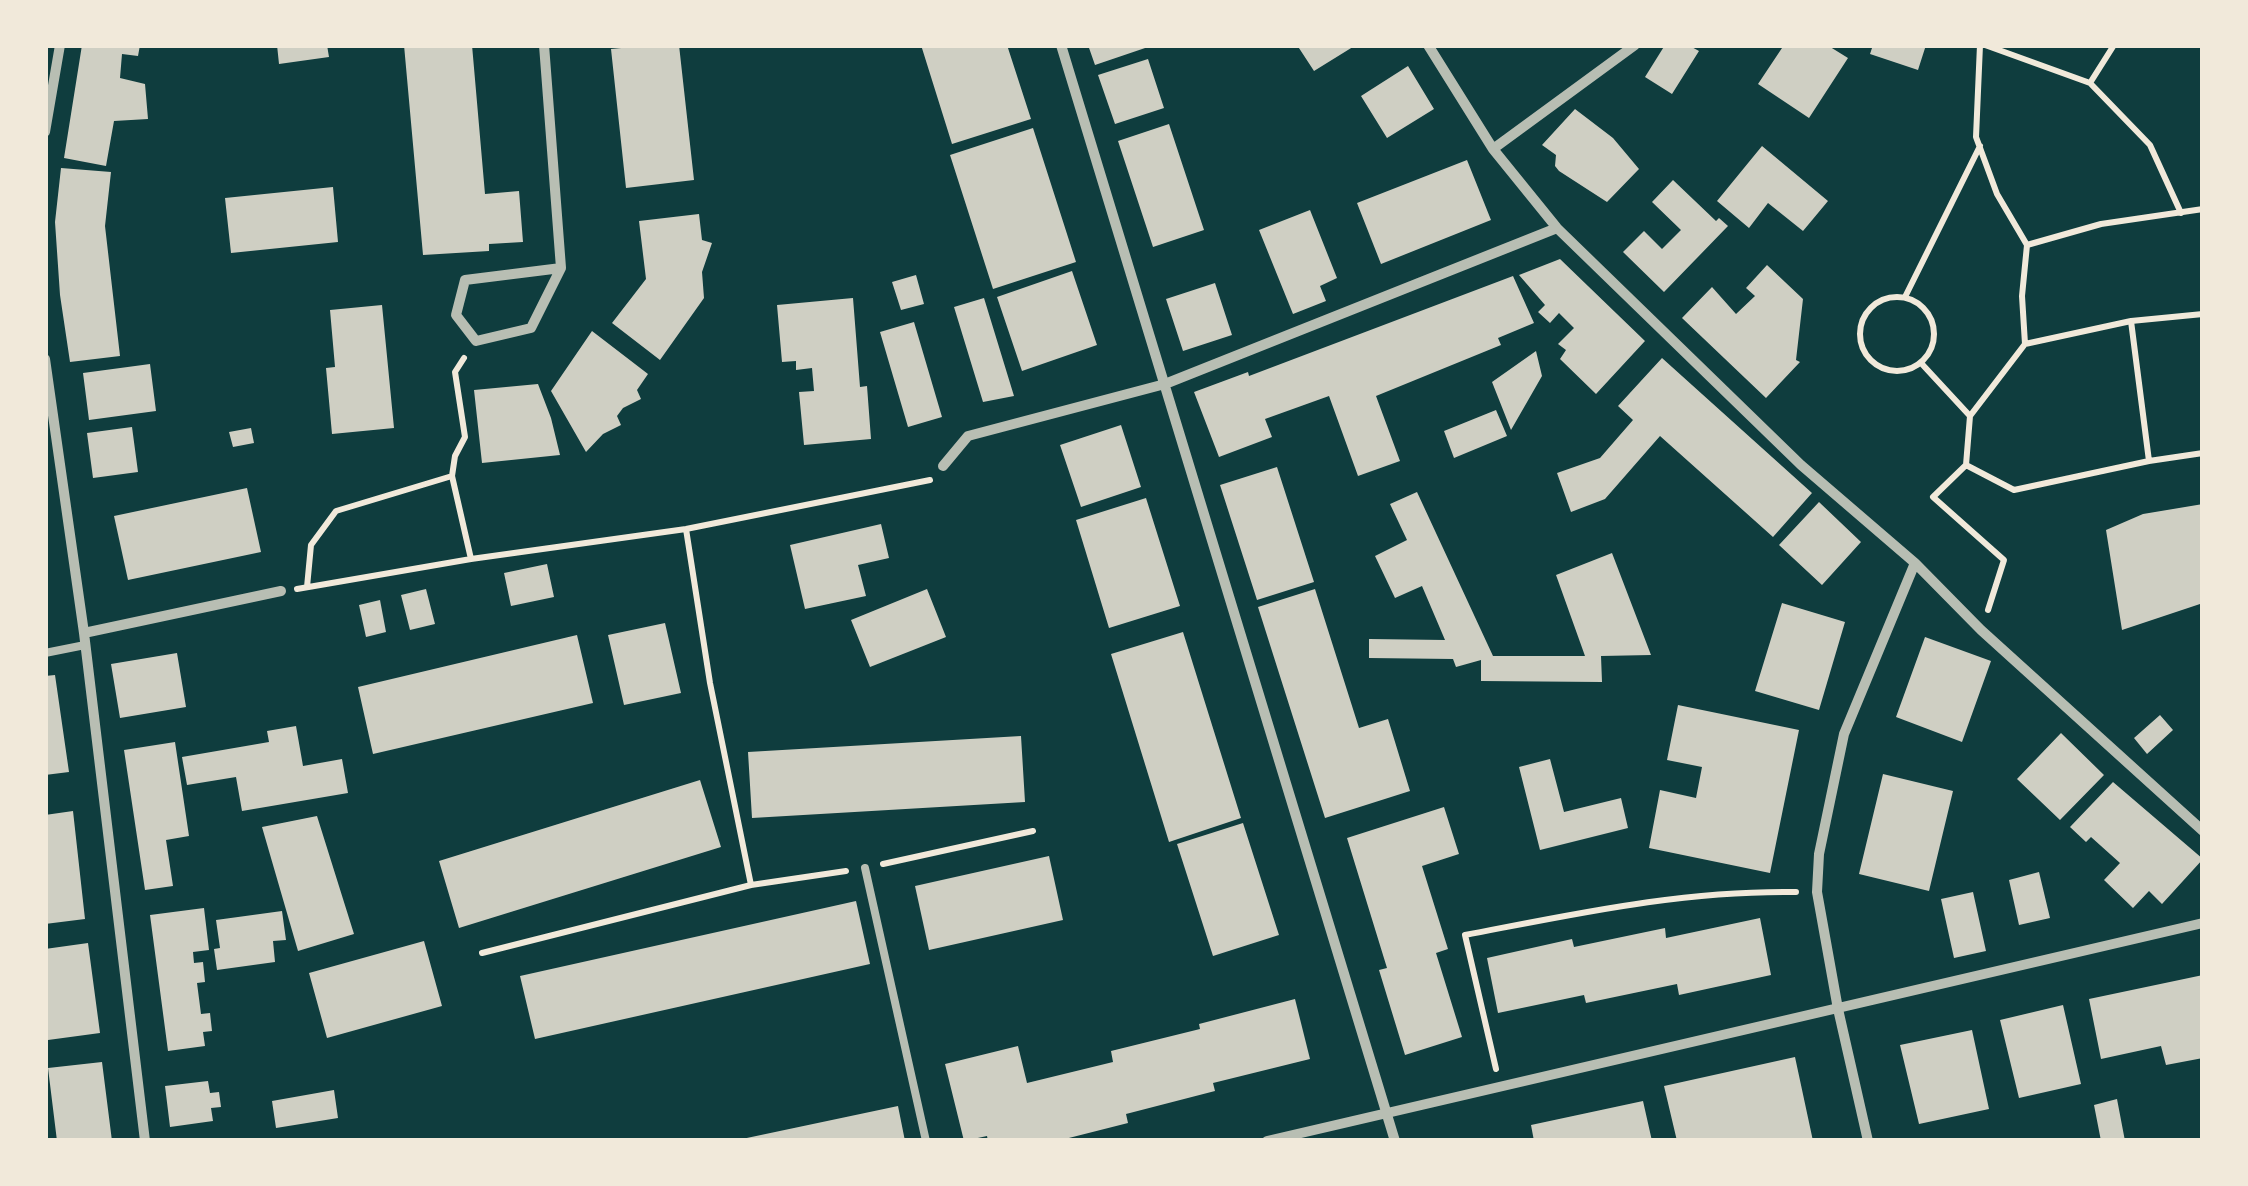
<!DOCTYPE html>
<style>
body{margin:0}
#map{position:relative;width:2248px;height:1186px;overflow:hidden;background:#0f3d3e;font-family:"Source Serif 4",serif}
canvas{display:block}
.frame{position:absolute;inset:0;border:48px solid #f1e9da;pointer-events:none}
</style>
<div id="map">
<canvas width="2248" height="1186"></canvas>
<div class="frame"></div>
</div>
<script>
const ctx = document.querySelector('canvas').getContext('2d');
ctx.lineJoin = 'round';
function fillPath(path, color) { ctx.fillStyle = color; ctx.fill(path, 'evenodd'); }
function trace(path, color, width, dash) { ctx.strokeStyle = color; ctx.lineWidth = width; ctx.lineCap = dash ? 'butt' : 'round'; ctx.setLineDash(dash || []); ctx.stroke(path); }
const building = new Path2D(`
 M82,45h58l-2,11 -16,-2 -2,24 25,6 3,35 -34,2 -8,45 -42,-8z
 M277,45h50l2,12 -50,7z
 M404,45h68l13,149 34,-3 4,51 -34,2v7l-66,4z
 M652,45h27l15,135 -68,8 -15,-139z
 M921,45h86l24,74 -79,25z
 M1088,45h63v1l-56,19z
 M1297,45h59l-42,26z
 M1665,45h23l11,6 -27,43 -27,-17z
 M1784,45h43l21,13 -39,60 -51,-34z
 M1873,45h53l-8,25 -48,-16z
 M1148,59l16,49 -49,16 -17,-49z
 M1408,66l26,43 -47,29 -26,-42z
 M1575,109l38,29 26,31 -32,33 -48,-31 -4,-5 1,-11 -14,-10z
 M1169,124l35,106 -51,17 -35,-106z
 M1033,128l43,134 -83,27 -43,-134z
 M1762,146l66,55 -25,30 -35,-28 -19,25 -32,-27z
 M1467,160l24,60 -110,44 -24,-61z
 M61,168l50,4 -6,54 15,130 -50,6 -10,-67 -5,-73z
 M1673,180l43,41 3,-3 9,8 -64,66 -41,-40 21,-21 18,18 19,-19 -29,-28z
 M333,187l5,55 -107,11 -6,-55z
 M1310,210l27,68 -17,8 6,15 -33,13 -34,-84z
 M699,214l3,26 10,3 -10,29 2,26 -44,62 -48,-37 34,-44 -7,-58z
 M1560,259l85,82 -49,53 -36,-35 6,-9 -8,-6 16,-16 -15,-15 -9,10 -12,-11 7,-7 -26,-30z
 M1767,265l36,34 -7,61 4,2 -34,36 -84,-80 30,-31 24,27 19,-18 -9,-8z
 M1072,271l25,74 -75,26 -25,-74z
 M916,275l8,29 -23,6 -9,-28z
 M1513,276l21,47 -36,15 3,7 -125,51 24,65 -42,15 -29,-80 -64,23 7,18 -53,20 -25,-65 54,-20 1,4z
 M1215,283l17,52 -49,16 -17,-52z
 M853,298l7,89 7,-1 4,53 -67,6 -5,-53 15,-1 -2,-23 -16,2v-9l-14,1 -5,-57z
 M984,298l30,98 -31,6 -29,-95z
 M382,305l12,123 -62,6 -6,-66 9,-1 -5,-57z
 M914,322l28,95 -34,10 -28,-95z
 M592,331l56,43 -11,16 4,9 -18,9 -6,8 4,9 -18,9 -17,18 -35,-61z
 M1536,351l6,25 -31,54 -19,-48z
 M1662,358l150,135 -39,44 -113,-101 -55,63 -34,13 -14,-39 43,-15 33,-38 -15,-14z
 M150,364l6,47 -67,9 -6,-47z
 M538,384l13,34 9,37 -78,8 -8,-73z
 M1496,410l11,26 -53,22 -10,-27z
 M1121,425l20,62 -60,20 -21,-62z
 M132,427l6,45 -45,6 -6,-45z
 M251,428l3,15 -21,4 -4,-15z
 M1277,467l37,115 -57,18 -37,-115z
 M247,488l14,64 -133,28 -14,-64z
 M1417,492l76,164h92l-29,-81 56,-22 39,102 -50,1 1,26 -121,-1v-21l-25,7 -3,-8 -84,-1v-19l76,1 -23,-54 -27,12 -20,-42 32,-16 -17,-36z
 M1146,498l34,108 -71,22 -33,-108z
 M1819,502l42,40 -39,43 -43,-40z
 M2203,504v99l-81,27 -16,-100 37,-16z
 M881,524l8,34 -31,7 8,31 -61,13 -15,-64z
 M547,564l7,33 -43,9 -7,-33z
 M426,589l9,35 -25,6 -9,-35z
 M927,589l19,48 -76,30 -19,-47z
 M1315,589l44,139 29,-9 22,72 -85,27 -67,-211z
 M380,600l6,32 -20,5 -7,-32z
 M1782,603l63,19 -26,88 -64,-19z
 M665,623l16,70 -57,12 -16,-70z
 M1183,632l58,186 -72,24 -58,-188z
 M577,635l16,68 -220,51 -15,-67z
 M1925,637l66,24 -29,81 -66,-25z
 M177,653l9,54 -66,11 -9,-54z
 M55,675l14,97 -24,3v-99z
 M1678,705l121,25 -29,143 -121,-25 11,-58 36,8 6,-31 -35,-7z
 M2160,715l13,15 -26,24 -13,-16z
 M296,726l7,40 39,-7 6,34 -106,18 -6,-34 -49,8 -5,-28 87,-15 -2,-11z
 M2061,733l43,42 -44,45 -43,-41z
 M1021,736l4,66 -273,16 -4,-66z
 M175,742l14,94 -23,4 7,46 -28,4 -21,-140z
 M1550,759l14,53 57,-14 7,30 -88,22 -21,-83z
 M1883,774l70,17 -24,100 -70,-17z
 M700,780l21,67 -262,81 -20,-67z
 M2113,782l90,77 -41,45 -13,-13 -16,17 -29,-28 16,-17 -29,-26 -5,5 -16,-15z
 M1444,807l15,47 -37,12 26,83 -12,4 26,84 -57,18 -26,-85 8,-2 -40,-130z
 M73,811l12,108 -40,5v-109z
 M317,816l37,118 -56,17 -36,-124z
 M1243,823l36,112 -66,21 -36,-112z
 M1049,856l14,64 -134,30 -14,-64z
 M2039,872l11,46 -31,7 -10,-45z
 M1973,892l13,59 -32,7 -13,-59z
 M856,901l14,63 -335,75 -15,-63z
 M204,908l5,42 -16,2 1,11 9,-1 2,20 -8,1 4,31 9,-1 2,18 -9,1 2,14 -37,5 -18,-136z
 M282,911l4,29 -13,1 2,21 -58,8 -3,-21 6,-1 -4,-28z
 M1760,918l11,57 -92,20 -2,-11 -91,19 -2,-8 -86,18 -11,-55 85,-19 2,8 91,-19 1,10z
 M424,941l18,65 -115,32 -18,-65z
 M88,943l12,90 -52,7 -3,-91z
 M2203,975v83l-37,7 -5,-19 -60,13 -12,-60z
 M1295,999l15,60 -97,24 2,8 -89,23 2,9 -71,18h-69l-1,-5 -23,5 -19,-77 73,-18 9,37 86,-21 -2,-11 89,-22 -1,-5z
 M2063,1005l18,79 -62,14 -19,-78z
 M1972,1030l17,79 -70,15 -19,-79z
 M1795,1057l18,84h-136l-13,-55z
 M102,1062l10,79h-55l-9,-73z
 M208,1081l2,12 9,-1 2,15 -10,1 2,13 -43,6 -5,-41z
 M334,1090l4,28 -62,10 -4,-27z
 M2117,1099l8,42h-24l-7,-36z
 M1643,1101l9,40h-118l-3,-16z
 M898,1106l7,35h-163v-2z`);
const path = new Path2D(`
 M1980,45l-4,92 21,57 30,51 -5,51 3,48 -55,72 -4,49 -33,32 71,63 -16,50
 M1985,45l105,38 60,62 31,68
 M2090,83l24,-38
 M2027,245l74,-21 102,-15
 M1860 334a37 37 0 1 1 74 0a37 37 0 1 1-74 0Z
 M1905,297l75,-151
 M2131,321l18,140
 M2025,344l106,-23 72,-7
 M1921,363l49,53
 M1966,465l48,25 135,-29 54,-8
 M452,476l19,83
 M686,529l24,154 41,202
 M307,587l4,-42 25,-34 116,-35 3,-20 10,-19 -10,-65 9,-14
 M297,589l174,-30 215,-30 244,-49
 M883,864l150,-33
 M482,953l269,-68 95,-14
 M1496,1069l-31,-134c110,-21 218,-45 331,-43`);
const service = new Path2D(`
 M45,653l40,-8
 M865,868l61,273`);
const minor = new Path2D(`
 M544,45l17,223 -30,60 -55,13 -20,-26 9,-35 96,-12
 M1061,45l334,1096
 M1428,45l65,104 64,79 244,237 114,98 66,67 222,201
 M45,132l15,-87
 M1493,149l142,-104
 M45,359l39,274 61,508
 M943,466l25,-30 197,-52 392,-156
 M84,633l197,-42
 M1267,1141l936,-218
 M1868,1141l-30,-132 -21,-117 2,-38 25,-120 71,-171`);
fillPath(building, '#cfcfc3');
trace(path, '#f1e9da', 6);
trace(service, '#b8beb3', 8);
trace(minor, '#b8beb3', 10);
</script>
